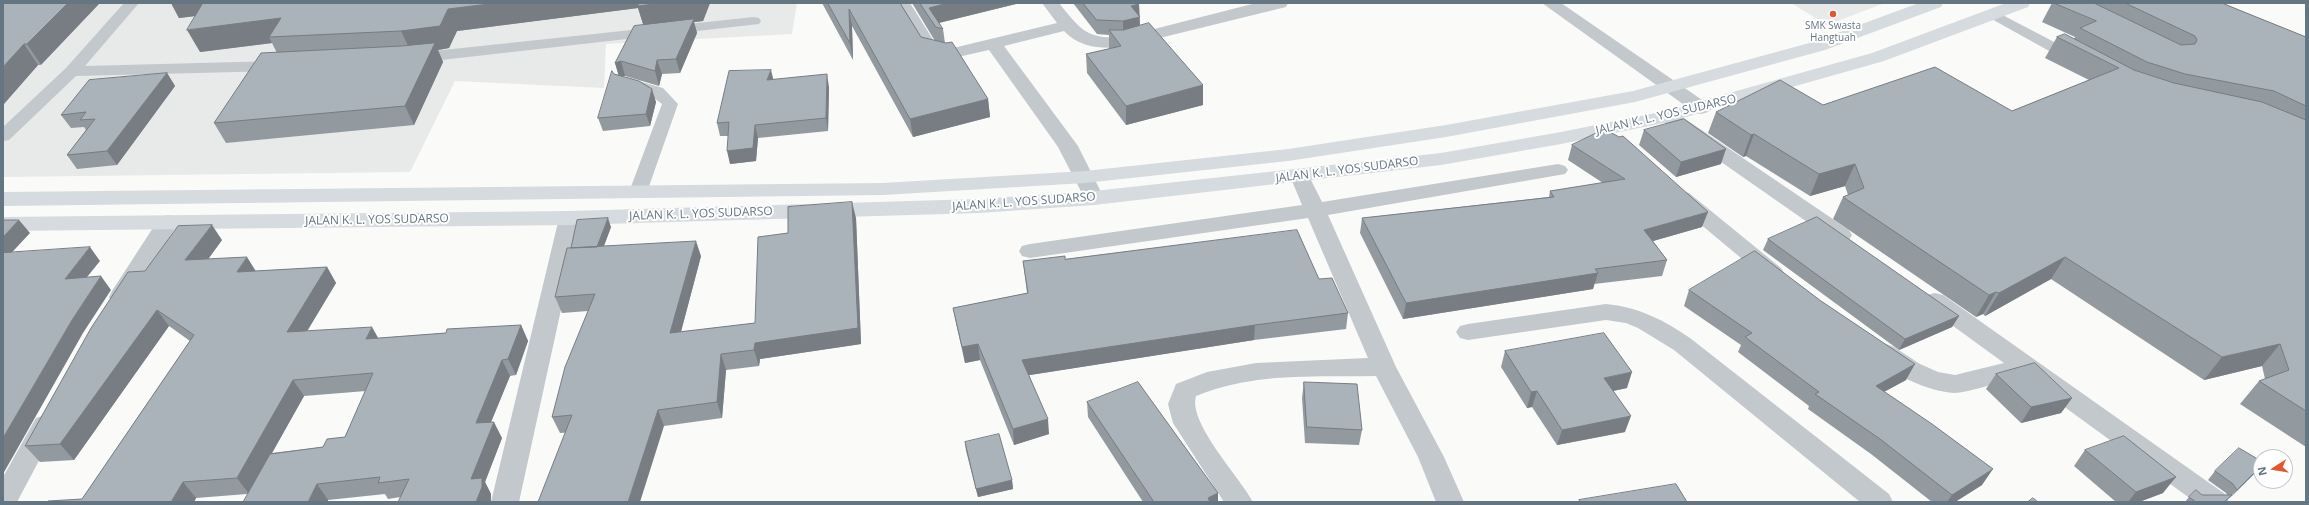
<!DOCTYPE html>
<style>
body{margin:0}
#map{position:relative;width:2309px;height:505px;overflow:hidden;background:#fafaf8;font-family:"Open Sans",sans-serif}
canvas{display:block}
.frame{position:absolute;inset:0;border:4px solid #657683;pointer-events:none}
.north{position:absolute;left:2253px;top:449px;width:40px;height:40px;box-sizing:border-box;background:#fff;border:1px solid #c1c8cd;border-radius:50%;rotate:258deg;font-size:11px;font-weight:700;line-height:16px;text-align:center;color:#657683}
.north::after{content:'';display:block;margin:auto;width:14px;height:18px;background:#e4572e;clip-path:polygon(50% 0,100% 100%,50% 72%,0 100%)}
</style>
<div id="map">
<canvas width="2309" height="505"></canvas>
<div class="frame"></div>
<div class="north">N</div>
</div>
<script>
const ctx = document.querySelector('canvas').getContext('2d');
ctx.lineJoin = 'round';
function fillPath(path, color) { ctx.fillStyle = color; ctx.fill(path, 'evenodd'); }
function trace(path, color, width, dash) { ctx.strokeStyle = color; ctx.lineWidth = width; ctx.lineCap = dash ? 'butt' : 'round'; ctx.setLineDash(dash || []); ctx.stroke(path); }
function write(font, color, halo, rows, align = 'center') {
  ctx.font = font + ' "Open Sans",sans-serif'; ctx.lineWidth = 4; ctx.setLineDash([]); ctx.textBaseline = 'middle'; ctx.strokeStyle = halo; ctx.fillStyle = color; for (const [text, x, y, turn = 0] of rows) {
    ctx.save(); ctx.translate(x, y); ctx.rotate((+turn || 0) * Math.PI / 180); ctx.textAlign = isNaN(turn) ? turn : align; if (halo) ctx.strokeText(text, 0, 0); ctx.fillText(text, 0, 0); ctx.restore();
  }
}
const built = new Path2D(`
 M3,3h794l-5,31 -186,10 -2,44 -149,-7 -45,91 -407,5z
 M1791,3h94l-58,22z`);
const service = new Path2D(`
 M124,3h15l-54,63 192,-5 6,2 2,3 -2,3 -6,2 -201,5 -67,64 -6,1v-14l63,-59z
 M1993,10l88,46 2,3 -2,3h-12l-81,-45 -2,-3z
 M754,17l5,1 2,3 -2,3 -344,39 -6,-2 -2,-3 2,-3 6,-2z
 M628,78l35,10 15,16 -31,88 -3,4 -6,2 -6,-2 -3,-4 33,-88 -16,-12 -24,-6 -2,-3 2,-3z`);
const minor = new Path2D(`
 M894,3h16l27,43 12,3 108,-26 -15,-20h17c21,26 28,37 64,34l133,-34h32l-2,4 -163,40c-22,2 -43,1 -59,-16l-60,15 74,100 26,52 -3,5 -7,2 -7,-2 -29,-56 -69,-97 -40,9 -24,-5z
 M1542,3h19l147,101 3,4 -3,4 -7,2 -7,-2z
 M1668,110l7,2 174,118 3,5 -3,5 -8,2 -8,-2 -172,-120 -3,-4 3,-4z
 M1558,164l7,2 3,4 -3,4 -237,41 68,152 48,90 20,45h-28l-18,-45 -42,-81c-60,1 -123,-4 -180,20 -8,27 43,80 57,106h-29l-51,-79 -5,-19 8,-20 31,-12 49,-9 112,-5 -60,-140 -278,40 -8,-2 -3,-5 3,-5 8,-2 272,-39 -12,-29 3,-4 7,-2 7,2 15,30z
 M1682,191l7,2 92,75 3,5 -3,5 -8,2 -8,-2 -90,-75 -3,-5 3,-5z
 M570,211l8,2 3,5 -62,284h-28l68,-284 3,-5z
 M168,215l8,2 3,5 -51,81 -8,2 -8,-2 -3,-6 3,-6 48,-74z
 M1935,293l8,2 282,199 4,8h-34l-173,-126c-15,4 -55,17 -68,17 -23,-1 -68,-19 -80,-40l4,-6 8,-3 8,3 26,17 18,8 17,3 49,-12 -77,-56 -3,-6 3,-6z
 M1606,304c32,3 58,16 84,34l199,156 4,8h-33l-186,-152 -36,-22 -12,-5 -20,-3 -138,20 -8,-2 -4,-6 4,-6 8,-2z
 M45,415l9,3 4,7 -41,77h-14v-25l33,-59z`);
const trunk = new Path2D(`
 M1919,3h24l-2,4 -116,43 -190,52 -189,35 -158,24 -203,22 -202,12 -880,11v-14l880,-9 202,-12 203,-22 158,-24 187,-34 180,-49z
 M2006,3h24l-2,4 -144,54 -216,61 -107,22 -120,21 -347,40 -115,8 -409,12 -567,6v-14l567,-6 409,-12 115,-8 347,-38 120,-21 104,-21 207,-58z`);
const wall = new Path2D(`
 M3,3l38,62h-3l-35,40z
 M171,3h539l-7,18 -9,1 3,11 -17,40 -18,1 -3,12 -34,-10h-2l33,26 -6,24 -47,5 -5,-13 16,-44 5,1 -4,-12 28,-39 -5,-16 -181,23 -8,17 -11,2 5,12 -29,63 -188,18 -12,-20 63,-70 -5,-10 -72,9 -5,-36 -16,2z
 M822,3h78l21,34 14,4 -23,-38h108l-81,20 4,6 2,14 43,56 2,18 -77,20 -61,-111 1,34z
 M1073,3h65l1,1 1,21 63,60v20l-77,20 -39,-52 -1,-19 23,-5v-14l-12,-1z
 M2052,3h170l17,7 67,27v410l-66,-43 19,-23 6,-2 -3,-13 -58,14 -153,-101 -66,37 -2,-2 -7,3 -143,-98 10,-22 5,-2 -3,-9 -35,10 -64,-40 -3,1 -35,-24 8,-21 107,-7 189,6 77,-31 -44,-22 12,-21 17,2 1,-2 -33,-15z
 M167,73l8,13 -58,79 -40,4 -10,-14 19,-25 -2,-3 -13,1 -10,-13z
 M773,79l56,8 -1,44 -70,7 -2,23 -26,3 -2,-28h-8l-3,-13z
 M1644,130l77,34 -45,13 -37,-32z
 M1572,145l130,82 -49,14 14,19 -5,16 -68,8 -1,5 -190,30 -43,-86 2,-15 187,-21 1,-6 53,-8 -35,-23z
 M856,218l5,126 -101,15 -1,7 -33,4 -4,48 -58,8 -104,7 -8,-16 36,-106 -26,2 -7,-16 16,-49 40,-21 -7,19 97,10 -20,76 74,-9 33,-90z
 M1768,239l191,77 -7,11 -53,23 -136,-100z
 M222,240l-14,19 48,12 71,-4 9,16 -29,48 71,7 68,-5 75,-8 7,16 -12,34 -6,1 -19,46 11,16 -17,44 6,12 -90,3 -13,2 -3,-5 -57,6 -81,-6 -51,4 -2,4h-147l35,-3 108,-158 -21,-15 -95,134 -34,2 -15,-16 120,-175zM366,391l-21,46 -22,10 -51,6 32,-57z
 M1065,259l254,20 29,34 -2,16 -92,11 -225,35 20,59 -35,11 -34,-85 -15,3 -9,-40 -3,-15 74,-15 -4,-32z
 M1689,290l217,90 -22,12 98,93 -27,17h-23l-61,-48 -63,-45 1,-3 -71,-54 3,-7 -57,-39z
 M1505,351l122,37 -14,3 12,41 -68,13 -25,-38 -5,1 -26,-41z
 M1996,374l76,24 -11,15 -40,10 -35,-34z
 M1304,382l58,48 -3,15 -54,-2 -3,-45z
 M1087,402l131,91v9h-75l-55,-85z
 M965,442l47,38 1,9 -35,8 -12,-46z
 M2085,450l78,43 -24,9h-23l-42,-36z
 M2215,471h42l-32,31h-40l4,-5 13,-2h25l-1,-2 -18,-13z`);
const shadedWall = new Path2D(`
 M68,3h32l-59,62 -14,-21z
 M171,3h45l5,10 -42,5z
 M497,3h213l-7,18 -9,1 3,11 -17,40 -4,-14 -32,-32 -6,-19 -181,23 -8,17 -11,2 5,12 -29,63 -9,-19 6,-54 -10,-21 47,-22z
 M948,3h72l-86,21 -5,-16z
 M1139,4l1,27 -17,5v-15l8,-15z
 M849,9l3,17 1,34 -3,-17z
 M281,18l-12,19 3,6 -72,9 -13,-22z
 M24,44l14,21 -35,40v-38z
 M657,60l5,14 -3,12 -4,-15z
 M621,61l4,15 -6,1 -4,-14z
 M771,70l3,12 -7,-2z
 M167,73l8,13 -58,79 -10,-14z
 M827,74l2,13 -1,44 -2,-13z
 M1203,85v20l-77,20v-19z
 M652,89l4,13 -6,24 -4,-12z
 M988,99l2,18 -77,20 -3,-18z
 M755,125l3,13 -2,23 -26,3 -3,-13z
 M1754,134l-8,22 -3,1 8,-22z
 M1726,149l-5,15 -45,13 5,-15z
 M1855,164l-10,22 -35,10 9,-22z
 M852,202l4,16 5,126 -101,15 -1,7 -5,-16 1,-7z
 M1708,212l-6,15 -63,18 5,-15z
 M608,218l3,9 -11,29 -3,-8z
 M19,220l11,13 -27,29v-25z
 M212,225l10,15 -26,36 -11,-16z
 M696,241l5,15 -25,94 -6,-17z
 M90,247l10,14 -25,31 -10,-13z
 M247,257l10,16 -20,-1z
 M2065,257l-14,22 -66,37 14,-23z
 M327,267l9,16 -39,65 -10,-16z
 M1598,273l-5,16 -190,30 3,-16z
 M101,276l10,14 -28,43 -80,141v-36l69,-118z
 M1996,292l-13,22 -7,3 13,-22z
 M157,310l12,16 -95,134 -14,-16z
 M1959,316l-7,11 -53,23 6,-11z
 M521,325l7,16 -12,34 -8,-16z
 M1255,325l-1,15 -230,36 -2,-16z
 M372,327l9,16 -15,-4z
 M978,344l2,16 -15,3 -3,-16z
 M2280,344l-18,22 -58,14 18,-23z
 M721,354l5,16 -4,48 -5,-16z
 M502,360l8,16 -26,63 -8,-16z
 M1915,364l-9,16 -39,21 9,-15z
 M1632,372l-5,16 -29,6 6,-16z
 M293,380l11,16 -55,98 -12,-16z
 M1537,391l-5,16 -5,1 4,-16z
 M2072,398l-11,15 -40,10 10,-16z
 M658,410l6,16 -24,76h-12z
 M1631,416l-6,16 -68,13 5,-15z
 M1048,419l1,15 -35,11 -1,-16z
 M494,422l8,16 -17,44 6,12v8h-15l-5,-23z
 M2261,466l-4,5 -28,28 8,-9z
 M1993,469l-11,16 -27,17h-8l5,-7z
 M2176,477l-13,16 -24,9h-11l8,-10z
 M1012,480l1,9 -35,8 -2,-8z
 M183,482l13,16 -2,4h-23z
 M317,484l11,16v2h-20z
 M1218,493v9h-10v-4z`);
const building = new Path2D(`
 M3,3h65l-41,41h-3l-21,23z
 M203,3h294l-49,6 -8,17 -39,5 -132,6 12,-19 -94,12z
 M639,3h24l-25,3z
 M828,3h72l21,34 25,6 6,-1 36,57 -78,20 -61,-110 1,34z
 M920,3h28l-19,5 14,21 -7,-2z
 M1083,3h55l1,1 -8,2 9,11 -17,4 -26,-1z
 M2054,3h40l87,42 14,-1 2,-4 -2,-4 -70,-33h97l17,7 67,27v69l-32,-15 -89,-17 -38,-12 -67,-34 16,-7z
 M694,19l-18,40 -19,1 -2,11 -34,-10 -6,2 19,-37z
 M1149,23l54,62 -77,21 -40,-52 35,-8 -12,-16h14z
 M2065,34l69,36 40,13 88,19 44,18v291l-47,-30 30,-11 -9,-26 -58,13 -157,-100 -66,36 -3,-1 -7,3 -146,-98 21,-9 -9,-24 -36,10 -65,-40 -3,1 -35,-23 64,-32 43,25 112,-38 77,44 107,-43 -62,-31z
 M435,43l-30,63 -191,17 47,-70 141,-7z
 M771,70l-4,10 60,-6 -1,44 -71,7 -2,23 -26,3 2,-29 -12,1 12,-52z
 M612,71l2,3 25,7 13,8 -6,25 -48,4z
 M167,73l-60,78 -40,4 28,-36 -15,1 6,-8 -25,3 28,-35z
 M1684,119l42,30 -45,13 -37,-32z
 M1605,129l14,8 4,-1 85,76 -64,18 23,30 -72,9 3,4 -192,30 -44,-85 192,-21 -4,-6 75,-12 -53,-34z
 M852,202l6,126 -103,15 -1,7 -33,4 -4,48 -59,8 -30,92h-90l34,-87 -20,2 13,-50 30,-73 -40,3 12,-49 129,-7 -26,92 85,-10 3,-86 30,-4v-26z
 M1817,217l142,99 -54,23 -137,-100z
 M608,218l-11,29 -26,1 6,-28z
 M3,220h16l-16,17z
 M212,225l-27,35 62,-3 -10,15 90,-5 -40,65 85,-5 -6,12 80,-6 1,-4 74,-4 -13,34 -6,1 -26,63 18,-1 -23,57 11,-1v9l-6,15h-78l11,-23 -31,4 2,-6 -63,7 -9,18h-65l27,-48 53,-7 4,-8 18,-2 28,-64 -80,7 -56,98 -54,4 -12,20h-124l1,-1 34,-2 112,-164 -37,-25 -97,134 -35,2 66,-118 37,-56 17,-1 33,-45z
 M1297,230l22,49 13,-1 16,35 -93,12 -233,35 26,59 -35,10 -35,-85 -16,3 -9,-39 75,-15 -5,-32 42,-5v3z
 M90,247l-25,32 36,-3 -29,44 -69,118v-185z
 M1755,251l66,50 94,63 -39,22 56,38 61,45 -41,26 -72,-56 -65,-45 4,-2 -74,-55 7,-4 -63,-43z
 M1604,333l28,39 -28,6 27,38 -69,14 -25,-39 -6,1 -26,-41z
 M2035,363l37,35 -41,9 -35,-33z
 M1138,382l80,111 -10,5 2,4h-56l-67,-100z
 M1304,382l53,2 5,46 -55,-3z
 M999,434l13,46 -36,9 -11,-47z
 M2124,436l52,41 -40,15 -51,-42z
 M2239,448l22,13v5l-24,24 -4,-6 -18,-13z
 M1676,484l11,18h-107l-1,-2z
 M2196,490l6,5h30l-8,7h-28l-7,-5z
 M2033,498l5,4h-10z`);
const markers = [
 [1833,14,4,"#e4572e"]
];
const farPoinames = [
 ["SMK Swasta",1833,26],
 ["Hangtuah",1833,38]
];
const streetNames = [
 ["JALAN K. L. YOS SUDARSO",1666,115,-13],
 ["JALAN K. L. YOS SUDARSO",1347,170,-7],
 ["JALAN K. L. YOS SUDARSO",1024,202,-4],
 ["JALAN K. L. YOS SUDARSO",701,214,-2],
 ["JALAN K. L. YOS SUDARSO",377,220,-1]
];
fillPath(built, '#e8e9e9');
fillPath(service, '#c3c8cc');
fillPath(minor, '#c3c8cc');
fillPath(trunk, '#d6dbdf');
fillPath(wall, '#929a9f');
fillPath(shadedWall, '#777d82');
fillPath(building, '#aab3b9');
trace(building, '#777d82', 1);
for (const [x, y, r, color] of markers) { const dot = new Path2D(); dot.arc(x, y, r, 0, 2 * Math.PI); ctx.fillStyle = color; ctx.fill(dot); trace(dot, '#fff', 1.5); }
write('10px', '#657683', '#fff', farPoinames);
write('12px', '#657683', '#fff', streetNames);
</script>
